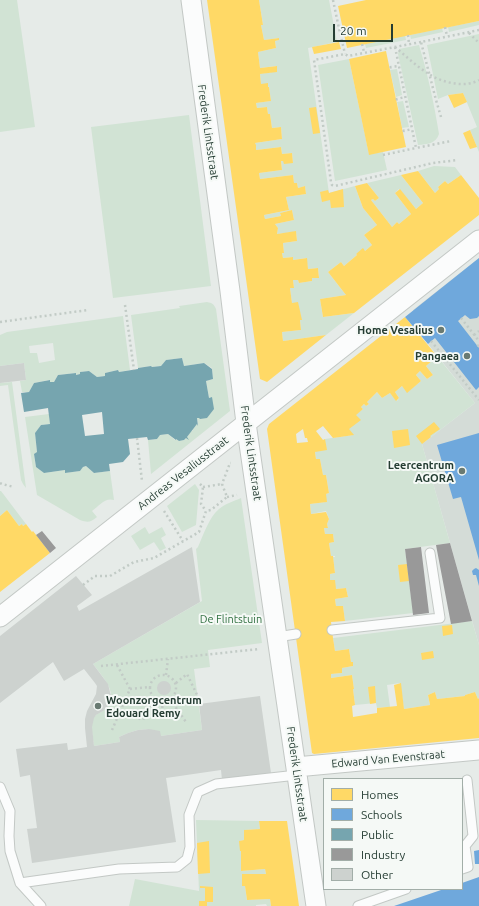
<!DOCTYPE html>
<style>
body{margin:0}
#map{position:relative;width:479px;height:906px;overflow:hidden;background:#e6ebe8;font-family:Ubuntu,sans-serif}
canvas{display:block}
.legend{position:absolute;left:323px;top:778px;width:140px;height:112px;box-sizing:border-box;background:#f5f9f6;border:1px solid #a2aea8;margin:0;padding:5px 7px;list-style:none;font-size:12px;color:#253d33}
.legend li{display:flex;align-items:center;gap:8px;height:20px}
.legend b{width:20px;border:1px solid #a2aea8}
.scale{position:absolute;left:333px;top:24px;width:60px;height:18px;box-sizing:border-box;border:2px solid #253d33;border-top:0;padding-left:5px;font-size:12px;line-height:14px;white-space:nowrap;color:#253d33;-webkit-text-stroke:3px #f5f9f6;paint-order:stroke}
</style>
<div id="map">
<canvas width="479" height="906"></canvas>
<ul class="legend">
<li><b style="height:11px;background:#ffd966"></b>Homes</li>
<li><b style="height:11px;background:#6fa8dc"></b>Schools</li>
<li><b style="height:11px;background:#76a5af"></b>Public</li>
<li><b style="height:11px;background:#999"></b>Industry</li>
<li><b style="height:11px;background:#cdd2cf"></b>Other</li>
</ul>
<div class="scale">20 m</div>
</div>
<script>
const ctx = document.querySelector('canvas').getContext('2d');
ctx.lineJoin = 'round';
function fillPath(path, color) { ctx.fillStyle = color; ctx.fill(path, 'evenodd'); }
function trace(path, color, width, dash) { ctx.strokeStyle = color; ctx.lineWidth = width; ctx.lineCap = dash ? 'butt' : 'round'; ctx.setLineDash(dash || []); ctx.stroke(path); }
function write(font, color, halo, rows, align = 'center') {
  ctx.font = font + ' Ubuntu,sans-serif'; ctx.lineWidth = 4; ctx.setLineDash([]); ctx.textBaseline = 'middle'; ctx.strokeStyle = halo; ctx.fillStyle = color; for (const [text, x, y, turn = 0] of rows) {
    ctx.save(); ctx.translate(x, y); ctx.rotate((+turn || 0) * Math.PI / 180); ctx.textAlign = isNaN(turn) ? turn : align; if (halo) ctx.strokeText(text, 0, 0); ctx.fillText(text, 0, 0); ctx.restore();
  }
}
const built = new Path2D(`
 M479,258v387l-57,-201 53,-41 -47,-59 7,-6 -22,-28z`);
const green = new Path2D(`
 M0,0h17l18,127 -35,5z
 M259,0h70l8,42 -29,6 21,145 26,-7 8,22 14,17 -13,10 8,10 -7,6 -9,3 1,1 -13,11 -3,-4 -13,10 18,23 -26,4 3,18 31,-4 -28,22 -43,6 -1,-9 19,-2 -1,-10h1l-1,-8 -1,-1 -7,-8 -2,-15h4l-1,-8h5l1,3 13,-2v-3l7,-1 -1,-9 -10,1 -2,-11 -13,2 -1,-3 -9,1 -1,-5h2l-1,-10 14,-2 -1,-9 -19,2 1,-6 -3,-4 19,-4 -2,-10 -12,3 1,3 -16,3 -1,-4 25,-5 -3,-13 20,-3 -1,-8 -7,2 -1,-5h-3l-1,-8 -33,4 -1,-6 23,-3 -1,-9h2l10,2 -1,-10 -10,1 -1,-7 -25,3 -1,-7 27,-4 -1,-12 -9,1 -2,-14h-2l-1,-7 -10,1 -1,-5 15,-2 -2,-14 -8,-3 -1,-10 17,-3 -1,-5 -16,2 -2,-16 18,-4 -1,-7 4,-1v-2l-15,2 -3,-15h2z
 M479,21v4l-30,7 -1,-5z
 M442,28l1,4 -32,7 -1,-4z
 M479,34v118l-9,-22 7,-3 -14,-34 -15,2 -10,4 -11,-54z
 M405,35l1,5 -40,8 -1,-4z
 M419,45c9,30 15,58 20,89 -3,10 -12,10 -21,11l-20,-91 1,-5z
 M349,59l20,95 14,-2 4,18 -52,11 -17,-116z
 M397,69l5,26 -6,2 -6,-27z
 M403,101l6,26 -7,1 -5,-26z
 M189,115l22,171 -98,12 -22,-171z
 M434,166l21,1 6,8 -13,9 -3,-3 -7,6 1,2 -4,4 -17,-22z
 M401,175l22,28 -7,6 -17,-20 -4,4 16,21 -12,10 -2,-2 -5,5 -21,-27 2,-1 2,2 4,-3 -12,-15z
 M207,302c5,1 7,2 9,7l14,102 -79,63 -3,-34 9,-1 3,-4 8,-1 7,6 1,-1 3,2 5,-1 2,-2h1v-1l4,-6h2l-1,-1 5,-6h1l-1,-6 15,-21 -3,1 -3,-17 7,-2 -1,-11 -8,-5 -20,3 -2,-8 -16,2 -5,6 -9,1 -1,-1 -13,2 -7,-53 49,-7 -1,-2z
 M123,316l7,54 -11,2 -1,-2 -13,3v3l-8,1 -8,-6 -9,1v2l-4,1v-2l-18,2 -4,7h-4l-1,-2 -15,3 -5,9h-7l-2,-11 6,-1 -2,-17 -24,3v-31l7,-3zM53,343l2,17 -16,3 -2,-10h-7l-1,-7z
 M433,360l4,4 4,-3 34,42 -53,41 28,99 -45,6 8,64 -68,8 -2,-15h-7l-1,-7 13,-2 -2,-9 -10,1 -6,-9v-6l5,-1 -2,-16h2v-1h-4l-2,-13 5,-1 -1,-8h-8l-1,-6h4l-1,-4 2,-5 -3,-8 -15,3 -1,-10 16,-2v-8l3,-1 -3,-18h-3l-3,-16h-4l-1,-7 10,-13 28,-4 -10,-13 20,-13 -2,-2 3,-3 2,2 3,-2 -2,-2 10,-10 5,6 8,-5 7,8 2,-3 -4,-6 7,-6 5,6 14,-11 -5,-6 4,-4 7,8 6,-4 -7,-9z
 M12,382l14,106 -3,-4 -2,-4 -13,-95 -8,1v-3z
 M49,414l1,10 -9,1 -6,8 2,19 -3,3 2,12 8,6 21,-3v3l15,-2 3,-4 3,-1 8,7 16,-2 4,29c-9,-3 -15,6 -22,11l5,6c-6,5 -9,6 -17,3l-43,-25 -12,-78z
 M195,484l4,6 -3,35 -14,7 -15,-26z
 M0,491h1l25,33 -3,2 -1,-2 -3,2 -12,-16 -7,6z
 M241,498l21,145 -54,7 2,17 -16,2 8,61 -41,6 -12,-7 -11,1 -10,3 -9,4 1,5 -26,4c-1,-9 -4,-19 -1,-27 3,-6 8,-6 12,-10 16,-14 -3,-33 -12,-45l109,-63 -6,-52 2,-2c5,-11 11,-30 21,-38 6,-5 15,-8 22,-11z
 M145,527l4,7 13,-7 4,8 -5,3 5,10 -6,3 -6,-9 -14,8 -9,-14z
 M472,621l7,24v53l-1,1 -3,-7 -10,3v1l-28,3 -2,-7 -7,3 2,10 -26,4 -4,-26 -13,2 3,22 -13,1 -1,-5 -21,2 -2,-16h1l-2,-14 -21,3v-4l11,-1v-5l11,-2v-4h-2l-2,-13 -14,2 -2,-13z
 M196,820l63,1 1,8 -15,1 -1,10 -4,1v9l1,1v20l24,-2 1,5h-24l3,12 2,14 23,-1 1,7h-4l-1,-2 -10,1v1h-127l6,-27 64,12z`);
const homes = new Path2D(`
 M207,0h52l4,25h-2l3,15 15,-2v2l-4,1 1,7 -18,4 2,16 17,-2v6l-17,2 1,10 7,-1v4h1l2,14 -15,2 1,5 10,-1 1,7h2l2,14 9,-1 1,12 -27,4 1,2v5l25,-3 1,7 10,-1 1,10 -9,1 -1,-3h-2l1,9 -23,3 1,6 33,-4 1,8h3l1,5 7,-2 1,8 -20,3 3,13 -25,5 1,4 16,-3 -1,-3 12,-3 2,10 -19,4 3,4 -1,6 19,-3 1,10 -14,2 1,10h-2l1,5 10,-1v3l14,-2 1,11 10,-1 1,10h-7v3l-13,2 -1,-3h-5l1,8h-4l2,15 6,-1 4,18h-2l1,10 -19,2 1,9 43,-6 -59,47 -7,-3z
 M366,0h113v21l-132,27 -9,-42z
 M339,42l2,7 -27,5 -2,-7z
 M386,51l20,96 -37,8 -20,-96z
 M463,93l4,9 -13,6 -6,-13z
 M316,107l4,26 -7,1 -4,-26z
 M470,130l7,17 -7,2 -7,-16z
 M418,171l17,22 4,-4 -1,-2 7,-6 3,3 13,-9 18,23v17l-125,98 -31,4 -3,-18 26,-4 -18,-23 13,-10 3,4 13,-11 -1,-1 7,-6 2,3 7,-6 -8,-10 13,-10 -14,-17 -8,-22 12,-3 12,15 -4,3 -2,-2 -2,1 21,27 5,-5 2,2 12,-10 -16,-21 5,-4 16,20 7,-6 -22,-28z
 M343,189l1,18 -13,1 -1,-8 -8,2 -2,-10 8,-2 1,3z
 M405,317l36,44 -4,3 -4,-4 -7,6 7,9 -6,4 -7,-8 -4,4 5,6 -14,12 -5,-7 -7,6 4,6 -3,3 -6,-8 -8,5 -5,-6 -10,10 2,2 -3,2 -2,-2 -3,3 2,2 -7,6 5,5 -12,9 5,6 -21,3 -10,-12 -7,5 7,9 2,-1 2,11 -12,2 1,7h4l3,16h3l3,18 -3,1 1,8 -17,2 1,10 15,-2 3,7 -2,5 1,4h-4l1,6h8l1,8 -5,1 2,13h2l2,17 -5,1v6h5l1,9 10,-1 2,9 -13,2 1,7h7l2,15 -14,1 2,16 2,13 14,-2 2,13h2v4l-11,2v5l-11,1v4l21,-3 2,14h-1l2,16 -3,1 1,11 24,-4v-5l20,-2 -3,-21 7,-2 3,26 26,-4 -2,-10 7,-3 2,7 28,-3v-1l10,-3 3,7 1,-1v40l-165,16 -2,-1 -45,-324 2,-5zM303,429l2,9h2l1,4 -11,1 -1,-9z
 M434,422l6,7 -10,7 1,1 -9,7 -6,-8z
 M408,429l2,16 -16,3 -2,-17z
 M7,510l12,16 3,-2 1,2 3,-2 6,8 1,-1 17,22 -50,39v-76z
 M407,564l2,17 -9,1 -2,-17z
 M452,625l1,9 -10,2 -1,-10z
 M433,651l1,7 -12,2 -1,-7z
 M375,686l1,17 -6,1 -2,-17z
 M259,821h28l12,85h-28l-1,-7 -23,1 -2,-14h-3v-12h24l-1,-5 -24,2v-20h-1l-1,-10 5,-1v-10l16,-1z
 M209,841l1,32 -12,1 -1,-31z
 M200,886l13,1v15h-6v4h-8v-5h6v-13h-5z`);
const schools = new Path2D(`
 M479,258v58l-2,2 -7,1 -5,-4 -7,6 21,27v39l-3,3 -41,-52 -7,6 -23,-27z
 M479,433v127l-18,-63 -8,2 -16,-54z
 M476,568l3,2v16l-3,-11h-3l-1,-4 2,-2z
 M479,850v14h-4l-1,-13z
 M479,877v29h-85l50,-17h18v-6z`);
const public = new Path2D(`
 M182,358l2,8 20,-3 8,6 1,10 -7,2 3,17 3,-1 2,12 -7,9 -7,1 -1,-1h-2l1,8 -1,-2 -10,13 2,3 -3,-2 -2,2 -5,1 -3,-2v1l-8,-6 -8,1 -3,4 -9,1 -1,-3 -19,2 2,15 -7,8 -14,2 1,7 -16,2 -8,-7 -3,1 -3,4 -15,2v-3l-21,3 -8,-6 -2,-13 3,-2 -2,-19 6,-8 9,-1 -2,-16 -24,4 -3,-19 8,-1 5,-9 16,-3v2h4l4,-7 18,-2v2l4,-1v-2l9,-1 8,6 8,-1v-3l13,-3 1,2 19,-3v-1l13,-2 1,1 9,-1 5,-6zM102,412l2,22 -19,2 -3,-21z`);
const industry = new Path2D(`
 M42,531l14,17 -6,5 -14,-18z
 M450,543l22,78 -21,3 -15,-79z
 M421,547l8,66 -16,2 -8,-66z`);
const building = new Path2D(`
 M24,363l2,17 -26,3v-17z
 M192,547l8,55 -107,62 15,20 3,12v4l-4,8 -4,3 -7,4 -2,3 -2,9 2,19 26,-4 -1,-5 9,-4 10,-3 11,-1 11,2 1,5 41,-6 -3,-26 61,-8 11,77 -49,7 -1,-10 -55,8 10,64 -144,21 -5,-34 10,-1 -7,-53 -10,2 -4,-28 51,-6 1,7 19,-3 -2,-19v-9l2,-8 9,-17 1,-8 -2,-3 -11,-14 -20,12 -11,-19 -53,41v-67l76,-60 16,19 -15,11 2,5z
 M157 688a7 7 0 1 1 14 0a7 7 0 1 1-14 0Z`);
const path = new Path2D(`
 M333,0l8,38 1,3 3,13
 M445,27l2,9
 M469,33l10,10
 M408,35l1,9
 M421,42l-73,14 -3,-2 -31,6 17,122 1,3 3,1 98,-23 25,-3
 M362,44l2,8
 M395,47l21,101 35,-7
 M395,47c11,9 22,20 34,27 13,9 37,14 50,6
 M390,68l1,-1 8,-1
 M396,100l1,-1 8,-2
 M441,117l-5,-17 -15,-58 58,-12
 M403,130l1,1 8,-2
 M383,155l33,-7
 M125,305l9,65
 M461,318l18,23
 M0,322l88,-12
 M474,335l5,-4
 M431,341l48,59
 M477,346l2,-1
 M137,438l5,43
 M0,483l2,1 12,3
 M200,484l3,3 -2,17 5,7
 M203,487l19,-3
 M227,497l10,-2
 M164,511l19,30
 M83,585l12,-9h15l24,-14 20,-4 45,-26 7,-21 5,-1 16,-13 -5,-13 8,-21h1
 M101,666l158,-17
 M166,675l2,-16
 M150 688a13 13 0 1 1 26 0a13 13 0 1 1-26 0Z
 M176,683l11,-9 13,27
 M130,689l20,-2
 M170,699l16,23
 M162,701l1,20
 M120,711l23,9 12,-22
 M112,730l18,-41 -13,-24`);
const lane = new Path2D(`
 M332,630l108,-12 -10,-65
 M277,637l19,-3
 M0,787l10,24 -1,25 1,15 10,32 21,23
 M462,869l6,-2 -3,-21 8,-10 -6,-56
 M20,883l99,-14 58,-2 10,-8 3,-12 -1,-32 9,-23 18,-8 81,-9
 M358,906l48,-17`);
const street = new Path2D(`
 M191,0l39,291 16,132 70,483
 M0,617l479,-377
 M296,767l183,-17`);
const markers = [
 [441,330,4,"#697a72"],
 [467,356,4,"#697a72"],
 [462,471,4,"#697a72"],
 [98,706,4,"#697a72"]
];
const streetNames = [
 ["Frederik Lintsstraat",208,132,82],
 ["Frederik Lintsstraat",251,453,82],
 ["Andreas Vesaliusstraat",183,473,-38],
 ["Edward Van Evenstraat",388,759,-5],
 ["Frederik Lintsstraat",297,774,82]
];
const poiNames = [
 ["Home Vesalius",433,330],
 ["Pangaea",459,356],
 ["Leercentrum",454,465],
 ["AGORA",454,478],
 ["Woonzorgcentrum",106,700,"left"],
 ["Edouard Remy",106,713,"left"]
];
const parkNames = [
 ["De Flintstuin",231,619]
];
fillPath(built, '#d4dcd7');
fillPath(green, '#d1e3d4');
fillPath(homes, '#ffd966');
fillPath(schools, '#6fa8dc');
fillPath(public, '#76a5af');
fillPath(industry, '#999');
fillPath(building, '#cdd2cf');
trace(lane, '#c3c8c5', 11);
trace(street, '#c3c8c5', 21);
trace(path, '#c2cbc6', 2.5, [2, 3]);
trace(lane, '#fbfcfc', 9);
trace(street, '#fbfcfc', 19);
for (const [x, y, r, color] of markers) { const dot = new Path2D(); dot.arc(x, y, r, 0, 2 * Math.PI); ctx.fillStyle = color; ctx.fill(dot); trace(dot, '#f5f9f6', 1.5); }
write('11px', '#253d33', '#f5f9f6', streetNames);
write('bold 11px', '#253d33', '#f5f9f6', poiNames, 'right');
write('11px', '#327142', '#f5f9f6', parkNames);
</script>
